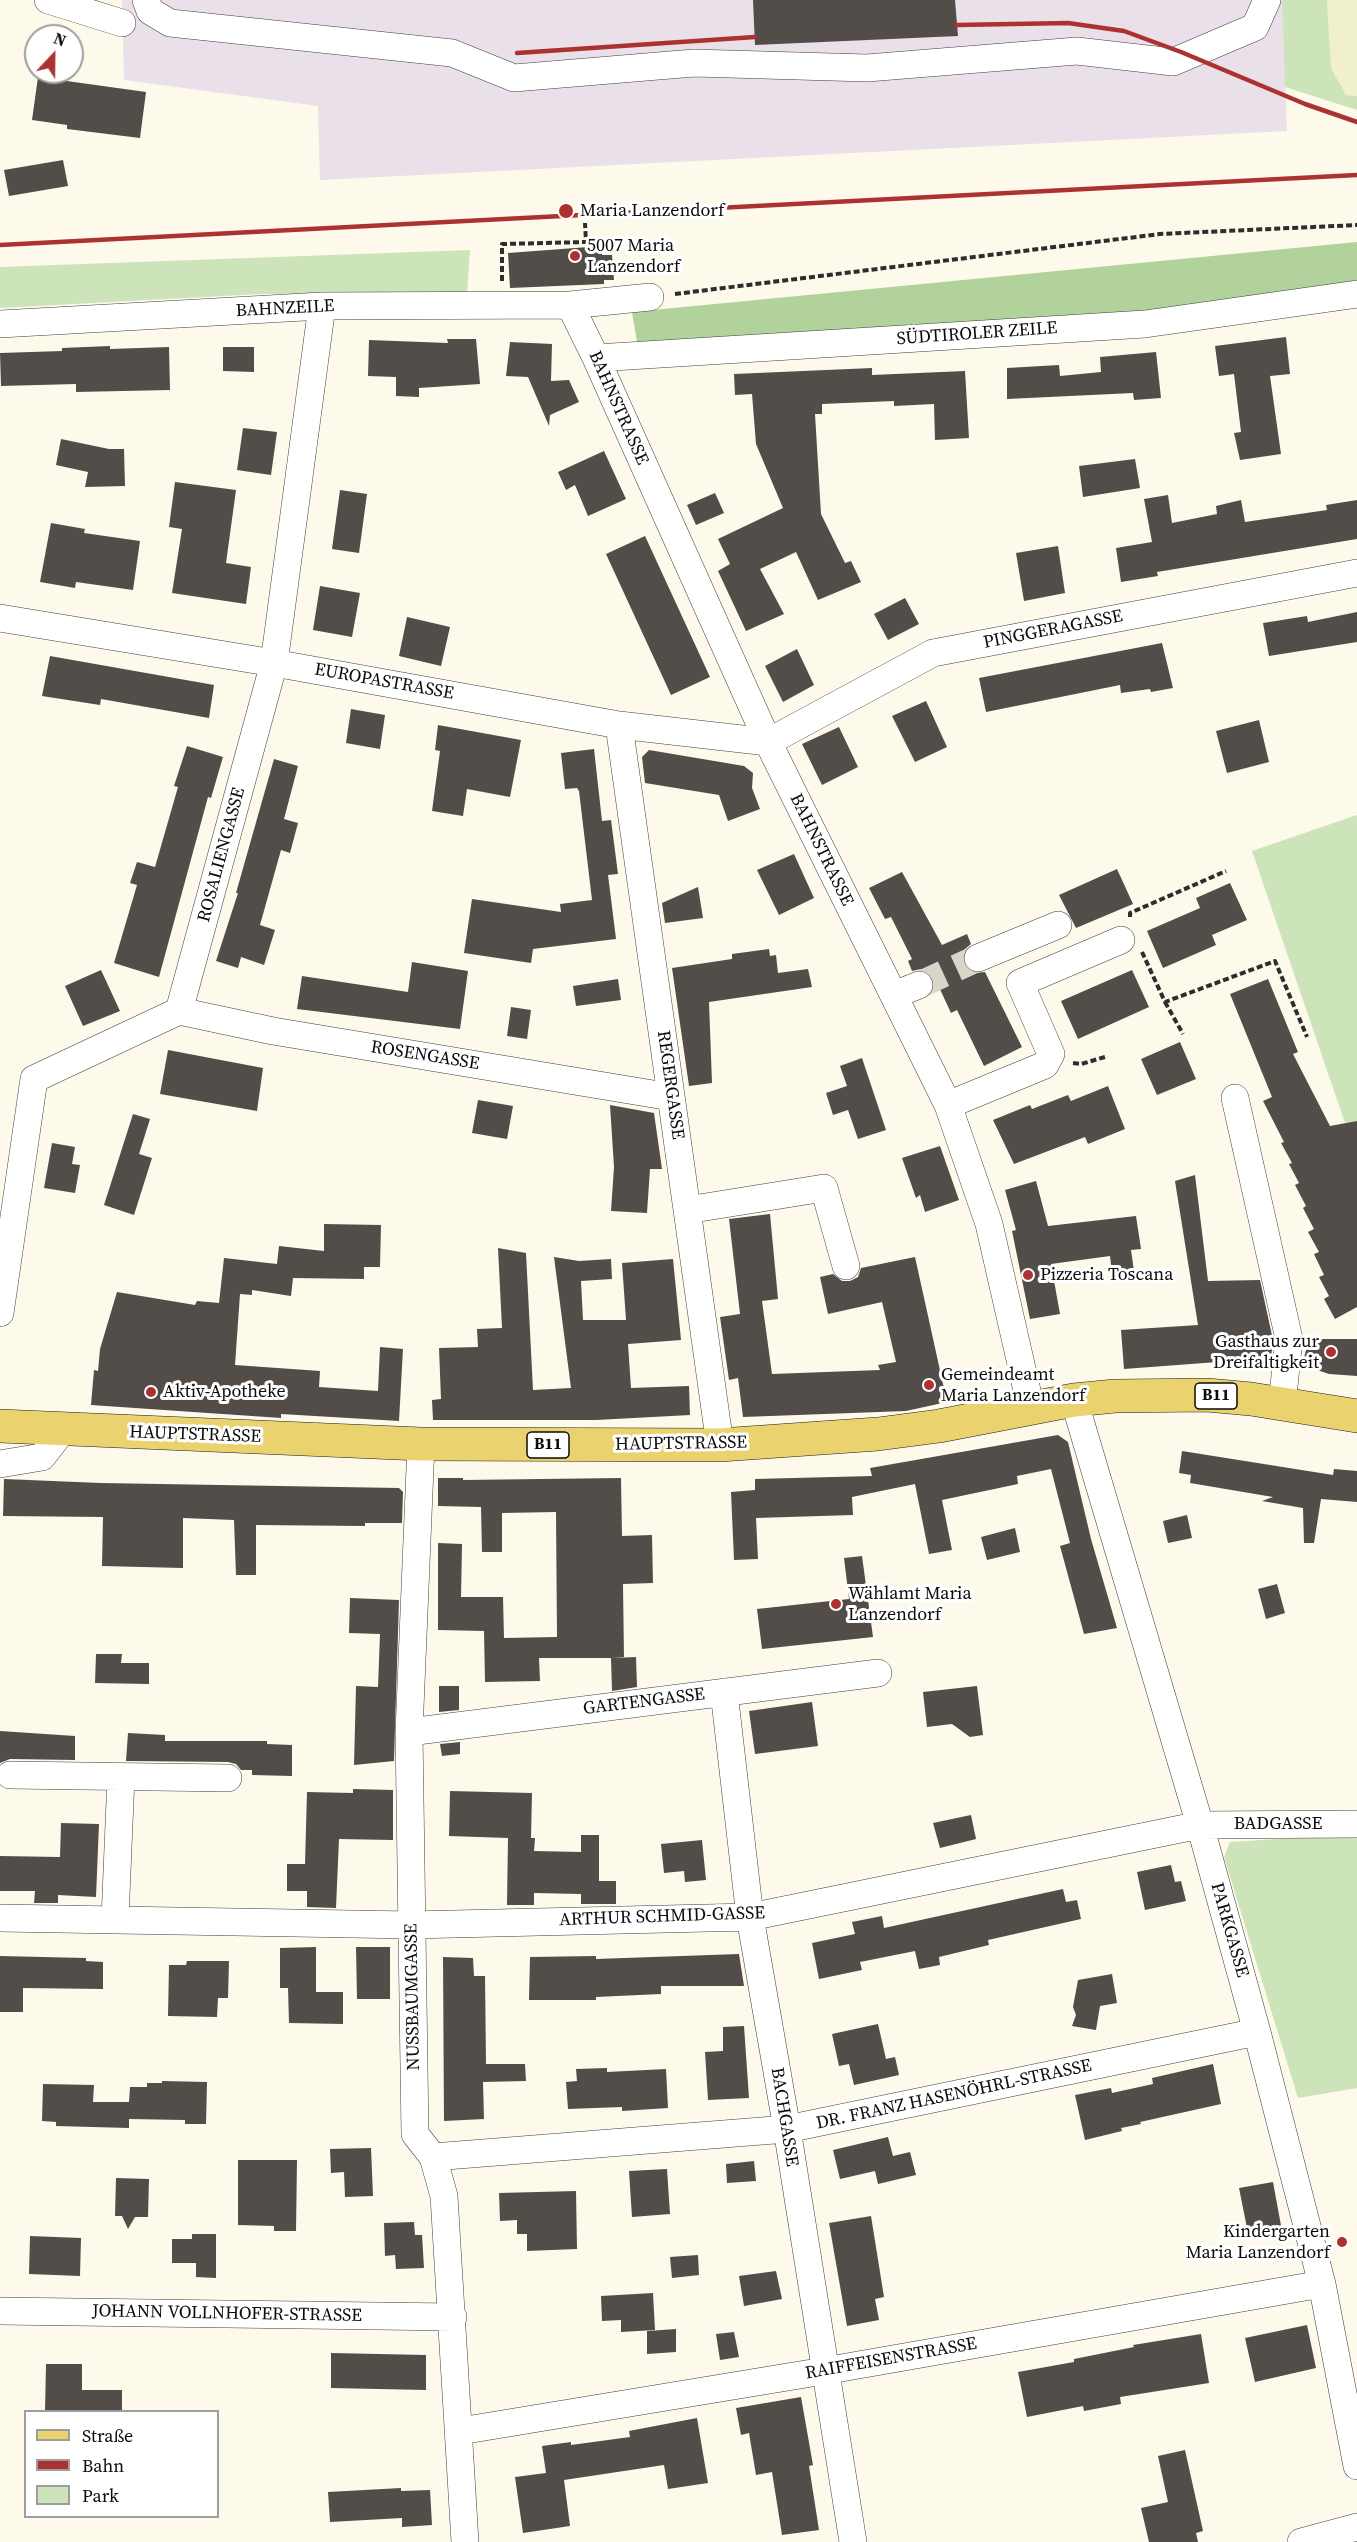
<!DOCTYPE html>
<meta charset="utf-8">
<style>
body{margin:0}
#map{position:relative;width:1357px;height:2542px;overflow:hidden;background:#fdfaeb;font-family:"Source Serif 4",serif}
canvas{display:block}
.legend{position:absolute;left:24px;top:2410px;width:195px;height:108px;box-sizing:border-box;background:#fff;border:2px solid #9d9d9d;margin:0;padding:8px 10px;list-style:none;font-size:18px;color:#0b0b0b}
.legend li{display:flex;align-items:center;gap:12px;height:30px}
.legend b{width:30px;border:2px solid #9d9d9d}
.north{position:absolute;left:24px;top:24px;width:60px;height:60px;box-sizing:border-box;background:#fff;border:2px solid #9d9d9d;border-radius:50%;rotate:22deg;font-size:16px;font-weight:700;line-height:24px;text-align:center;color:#0b0b0b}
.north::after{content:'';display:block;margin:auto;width:21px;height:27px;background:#ac3232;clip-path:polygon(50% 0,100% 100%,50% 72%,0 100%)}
</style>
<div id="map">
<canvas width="1357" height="2542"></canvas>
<ul class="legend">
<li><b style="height:8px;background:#ead26e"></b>Straße</li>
<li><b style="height:8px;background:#ac3232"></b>Bahn</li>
<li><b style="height:16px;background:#cde3b9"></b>Park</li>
</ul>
<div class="north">N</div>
</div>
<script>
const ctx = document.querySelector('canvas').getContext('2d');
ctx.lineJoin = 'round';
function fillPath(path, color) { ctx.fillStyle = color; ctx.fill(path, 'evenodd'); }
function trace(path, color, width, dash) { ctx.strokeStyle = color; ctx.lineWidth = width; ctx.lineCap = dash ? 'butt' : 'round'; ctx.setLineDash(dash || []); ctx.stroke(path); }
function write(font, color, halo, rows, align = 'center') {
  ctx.font = font + ' "Source Serif 4",serif'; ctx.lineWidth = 6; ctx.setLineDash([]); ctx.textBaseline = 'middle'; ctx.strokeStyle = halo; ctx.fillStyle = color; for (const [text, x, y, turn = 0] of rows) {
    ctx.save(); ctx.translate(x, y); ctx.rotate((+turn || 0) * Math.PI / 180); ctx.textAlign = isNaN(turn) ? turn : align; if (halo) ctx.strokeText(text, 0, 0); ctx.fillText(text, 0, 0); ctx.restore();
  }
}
const industrial = new Path2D(`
 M122,0h1160l5,131 -967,49 -2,-74 -194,-26z`);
const farmland = new Path2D(`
 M1327,0h30v96l-11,-1 -15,-27z`);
const green = new Path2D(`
 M1282,0h45l4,68 15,27 11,1v14l-72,-23z
 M470,250l-3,43 -206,1 -261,14v-41z
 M1357,815v306l-12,2 -93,-272z
 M1357,1834v254l-59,10 -74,-241 6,-15z`);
const forest = new Path2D(`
 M1357,242v38l-170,28 -207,17 -343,17 -5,-30z`);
const building = new Path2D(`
 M753,0h202l3,36 -203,9z
 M38,77l108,15 -6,46 -73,-9v-4l-35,-5z
 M63,160l5,26 -59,10 -5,-26z
 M602,246v9h10l2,25h-10v4l-94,4 -2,-35z
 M1286,337l4,37 -20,2 11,78 -41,6 -6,-27 7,-1 -7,-58 -15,2 -4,-30z
 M447,339h29l4,45 -61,4v9l-23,-1v-19l-28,-1 1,-36 79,3z
 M510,342l42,2 -1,37 18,-1 10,22 -29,13 -1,11 -21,-49 -22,-1z
 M110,346v3l59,-2 1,43 -94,2v-8l-75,2 -1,-33 62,-2v-3z
 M223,347h31v25l-31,-1z
 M1156,352l5,46 -27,2 -1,-7 -126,6v-31l52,-3 1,11 41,-4 -1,-15z
 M872,368v7l93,-4 4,67 -34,2 -1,-36 -40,2v-5l-72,3v10h-7l6,100 24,49 6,-2 10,21 -43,18 -22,-48 -36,17 24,45 -38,17 -28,-60 12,-7 -12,-25 65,-31 -27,-64 -4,-50 -17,1 -1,-21z
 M243,428l34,4 -6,43 -34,-5z
 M61,439l48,10h15l1,37 -40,1 3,-15 -32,-7z
 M604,451l22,48 -38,17 -13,-31 -9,5 -8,-18z
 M1135,459l5,29 -57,9 -4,-31z
 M175,482l61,8 -10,73 25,4 -5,37 -74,-11 10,-64 -13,-2z
 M340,490l27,4 -8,59 -27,-4z
 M715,493l9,20 -28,12 -9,-20z
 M1168,495l4,28 45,-9 -1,-8 25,-6 4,22 82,-12 -1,-5 31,-5v39l-200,33 1,4 -37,6 -5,-34 36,-6 -8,-43z
 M51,523l34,6 -1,4 56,8 -7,49 -57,-8 -1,6 -35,-6z
 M645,536l65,141 -39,18 -65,-141z
 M1058,546l7,47 -41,8 -8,-48z
 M320,586l40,7 -8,44 -39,-7z
 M905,598l14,26 -31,16 -14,-26z
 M1357,612v30l-88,14 -6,-33 44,-7 1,6z
 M407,617l43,10 -9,39 -42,-10z
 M1162,643l11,45 -22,4 -1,-3 -29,4 -1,-8 -134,27 -7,-34z
 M797,649l17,36 -31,17 -18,-36z
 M50,656l164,29 -5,33 -108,-19 -1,6 -58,-9z
 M926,701l21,46 -32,15 -23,-46z
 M351,709l34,6 -5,34 -34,-6z
 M1259,720l10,42 -42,11 -11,-42z
 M438,725l83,15 -11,57 -43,-8 -4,27 -31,-5 8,-60 -5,-1z
 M839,727l19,40 -36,18 -20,-41z
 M187,746l36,11 -12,41 -3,-1 -49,180 -45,-14 23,-78 -7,-2 7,-21 18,5 23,-80 -4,-1z
 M594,749l8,72 9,-1 7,54 -10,1 8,64 -83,10 -2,14 -67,-10 8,-54 89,13 -1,-8 32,-4 -13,-109 -2,-3 -12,1 -4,-36z
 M649,750l95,16 9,7 -1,15 8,21 -32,12 -9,-26 -74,-12 -3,-26z
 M274,759l24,7 -14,53 14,4 -8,30 -9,-3 -21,75 15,5 -11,35 -23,-8 -3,11 -22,-7 22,-68h-2z
 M794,854l20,44 -35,17 -22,-45z
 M1117,869l16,35 -57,24 -17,-33z
 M902,872l40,73 25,-11 4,10 -6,5 -2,6 1,10 5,6 6,2 10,-1 37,75 -38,19 -27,-56 -6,3 -13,-28 -3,2 -1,-7 -5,-7 -8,-4 -9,2 -4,-10 4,-2 -21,-42 -6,2 -16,-31z
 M1230,883l17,37 -35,15 4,10 -53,23 -16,-37 53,-23 -4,-10z
 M698,887l5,31 -38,5 -3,-20z
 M769,949l1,7 6,-1 2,18 30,-4 4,18 -103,15 3,81 -23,3 -17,-118 60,-9v-5z
 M412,962l56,9 -8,58 -163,-20 5,-33 106,16z
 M101,970l19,41 -37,15 -18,-40z
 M1132,970l17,37 -71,32 -17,-38z
 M618,979l3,21 -45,6 -3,-20z
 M1268,979l30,73 -5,2 37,72 27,-5v186l-22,12 -11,-20 5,-3 -10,-19 5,-2 -10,-21 5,-2 -11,-20 6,-3 -11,-21 3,-2 -11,-21 4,-2 -10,-19 3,-1 -11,-20 3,-1 -21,-41 9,-4 -42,-103z
 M511,1007l20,3 -4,29 -20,-3z
 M1180,1042l16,37 -39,16 -16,-36z
 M168,1050l95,18 -6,43 -97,-17z
 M862,1058l24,72 -28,9 -10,-29 -15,5 -7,-22 21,-7 -7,-20z
 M1108,1086l17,43 -37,15 -3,-7 -71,27 -21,-44 37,-15 2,4 36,-14 3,6z
 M478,1100l35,6 -6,33 -35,-6z
 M610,1105l44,8 8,56h-12l-3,44 -36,-2 3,-44z
 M133,1114l17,5 -11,35 13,4 -18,57 -30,-10z
 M52,1143l23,4 -3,17 8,1 -5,28 -31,-5z
 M940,1146l19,54 -34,12 -5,-17 -4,3 -14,-40z
 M1195,1175l13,106 52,-1 13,60 -2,18 -147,11 -3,-39 77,-5 -23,-144z
 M1036,1181l12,45 88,-10 5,33 -10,1 3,21 -22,2 -2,-17 -59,8 9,50 -30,5 -18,-88 4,-1 -11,-40z
 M770,1214l8,85 -16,2 10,73 108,-4 -2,-5 18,-3 -14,-60 -54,12 -8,-37 13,-3 9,7h8l8,-4 3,-9 54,-11 32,145 -41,9 -163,6 -5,-39 -9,2 -9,-63 20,-3 -11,-95z
 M324,1224l57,1 -1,42h-16v12l-71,-1 -2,18 -39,-6v5l-12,-1 -5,71 85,6 -1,16 59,4 2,-44 23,2 -4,72 -118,-7v4l-190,-13 3,-35 4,1 2,-22 17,-57 78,13 2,-4 22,2 5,-45 53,6 2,-18 45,5z
 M498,1248l28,5 7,137 38,-2 -17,-131 25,4 32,-2 1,20 -31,2 2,39h43l-4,-57 51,-4 8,81 -53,4 3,44 58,-2 1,29 -94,5h-163l-1,-20 9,-1 -2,-51 39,-1 -1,-18 25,-1z
 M1309,1339h48v37l-28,-2 -27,-9z
 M1058,1435l10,7 23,97 26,89 -33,6 -24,-88 10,-3 -19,-74 -34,7 1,8 -76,16 10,50 -23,4 -14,-70 -63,13 1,18 -97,3 2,41 -24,1 -3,-68 24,-2v-11l117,-3 -2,-8z
 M1182,1451l151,24 1,-6 23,2v31l-36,-3 -7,44h-10l-1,-35 -41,-7 11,-4 -83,-14 1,-8 -12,-2z
 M438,1478h25v2l158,-2 1,58 30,-1 1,48 -30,1 1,74h-85l1,23 -55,1 -1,-51 -46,-1v-87l24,1 -1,53h42l1,41 53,-1 -1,-125 -54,1v39h-20l-1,-45 -43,-1z
 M4,1479l97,4 298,5 4,4 -1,31h-37v3l-109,-1v50h-20l-2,-55 -51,-2v50l-81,-2 1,-49 -100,-1z
 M1187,1515l5,23 -24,5 -5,-22z
 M1015,1528l5,24 -33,8 -6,-23z
 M862,1556l11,81 -111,12 -5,-40 92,-10 -5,-41z
 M1277,1584l8,29 -19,6 -8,-30z
 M350,1598l49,2 -5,161 -40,4 2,-79 22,1 2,-53 -31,-1z
 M96,1654h26l-1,9h28v21l-54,-1z
 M636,1657l1,30 -25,4 -1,-33z
 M439,1686h20v24l-20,2z
 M977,1686l6,49 -13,2 -18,-13 -25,3 -4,-35z
 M812,1702l6,44 -63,8 -6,-43z
 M0,1731l75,5v24l-65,-1 -10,4z
 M128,1733l37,2v6h102v3l25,1v31l-40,-1v-5h-11l-5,-6 -8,-2 -102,-1z
 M460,1742v12l-18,2 -2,-12z
 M353,1789l40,1v50l-54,-1 -3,69 -29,-1v-16h-20v-27h18l2,-72 46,1z
 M450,1791l82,2 -1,45h4l-1,13 47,1v-17h18v46h17v23h-35v-10l-47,-1v12h-27l1,-67 -59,-2z
 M971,1815l5,24 -36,9 -7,-25z
 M61,1823l38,1 -3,73 -38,-2v8h-24l1,-12h-35v-35l60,1z
 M702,1840l4,40 -21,2 -1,-11 -20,2 -3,-29z
 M1171,1865l4,17 6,-1 5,20 -41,9 -8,-38z
 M1063,1889l3,13 11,-2 4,19 -93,21 1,5 -50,12 1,8 -21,4 -4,-18 -55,11 2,8 -43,9 -7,-36 43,-9 -3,-12 30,-6 2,12z
 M316,1947v45h27v32l-54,-1 -1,-35h-8v-40z
 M356,1947h34v52h-33z
 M739,1954l5,32h-83v8l-65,3v3h-67l1,-43 66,-1v3z
 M0,1956l86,2v3l17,1v27l-80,-1v24h-23z
 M443,1957l30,1 1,18h11l1,88h39l1,17 -43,1 1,37 -40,2z
 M187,1961h42l-1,37h-10l-1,19 -49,-1 1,-51h17z
 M1112,1974l5,29 -17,3 -4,24 -24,-4 4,-11 -3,-8 5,-27z
 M878,2024l8,35 9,-2 4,18 -45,10 -5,-21 -10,2 -7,-32z
 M744,2026l5,72 -41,2 -3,-48 18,-1v-24z
 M1213,2064l8,40 -81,18 1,2 -20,4 1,3 -37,9 -10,-45 36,-7 1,5 41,-9 -1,-6z
 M607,2068v4l59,-3 2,39 -46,3v-4l-54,2 -2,-27 11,-1 -1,-12z
 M162,2081l45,1 -1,42h-21v-4l-56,-1v9l-73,-2v-4l-14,-1 1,-37 51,1 -1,17h36l1,-15h17v-4h15z
 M888,2137l5,19 17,-4 6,23 -38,9 -3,-13 -35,8 -7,-29z
 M371,2148l2,48 -28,1 -1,-25 -13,1 -1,-24z
 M238,2160h59l-1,71h-22v-5l-36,-1z
 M754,2161l2,20 -29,2 -1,-19z
 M667,2169l3,45 -38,3 -3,-46z
 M116,2178l33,1 -1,38h-13l-7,12 -6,-13h-7z
 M1273,2182l9,49 -33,7 -10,-50z
 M576,2191l1,58 -50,2v-17h-10v-14l-17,1 -1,-28z
 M871,2216l13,81 -9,2 4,21 -32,6 -18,-103z
 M414,2222l1,13h7l2,33 -28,1 -1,-14 -10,1 -1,-33z
 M192,2234h24v44l-20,-1v-14h-24v-24h20z
 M30,2236l51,2 -1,38 -51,-2z
 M698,2255l1,20 -27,3 -2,-21z
 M776,2271l6,28 -38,7 -5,-30z
 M653,2293l2,37 -34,2v-12l-19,1 -1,-25z
 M1307,2325l9,43 -61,14 -10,-44z
 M676,2329v23l-29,2v-23z
 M734,2332l5,25 -19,3 -4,-26z
 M1201,2334l8,49 -89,14 1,7 -37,7 -1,-5 -56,11 -9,-45 56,-10v-3l60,-12 -1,-2z
 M331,2353l95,2v35l-95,-2z
 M46,2364h36v26h40v22l-77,-1z
 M801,2397l12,68 -4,1 10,64 -37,5 -10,-63 -16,3 -7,-42 -8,2 -5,-27z
 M697,2418l11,65 -40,6 -4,-24 -100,15 6,46 -47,7 -8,-56 31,-4 -4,-27 29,-4v3l59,-8 -1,-6z
 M1185,2450l18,81 -7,2 2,9h-49l-8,-34 27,-6 -10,-46z
 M401,2488v3l29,-1 2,35 -30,2v-9l-72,4 -2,-30z`);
const minorTunnel = new Path2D(`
 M919,985l59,-27`);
const path = new Path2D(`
 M502,281v-37l84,-2 -1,-19
 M675,294l485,-60 197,-9
 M1130,917v-4l96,-42
 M1142,952l23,50 110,-41 32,76
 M1165,1002l18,32
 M1073,1063l8,1 24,-7`);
const minor = new Path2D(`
 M48,0l74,23
 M146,0l4,11 20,12 282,30 62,25 180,-15 173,5 210,-17 96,11 82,-35 12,-27
 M570,305l26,53 172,384 180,363 41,119 42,184
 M0,324l322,-18 248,-1 80,-8
 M596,358l549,-34 212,-30
 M0,618l274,45 345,62 149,17 165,-89 424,-80
 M619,725l101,720
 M978,958l80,-33
 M894,995l25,-10
 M179,1011l94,20 398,66
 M1235,1098l54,241 -7,65
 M948,1105l97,-40 6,-11 -31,-71 101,-43
 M687,1210l137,-22 22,78
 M0,1313l34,-234 145,-68 95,-348 48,-357
 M1074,1400l126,425 57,207 65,252 35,182
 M421,1444l-12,288 6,402 18,23 11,39 21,346
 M0,1464l42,-7 21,-27
 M724,1692l26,225 37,212 66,413
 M409,1732l469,-59
 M10,1775l218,3
 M0,1918l411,7 339,-8 450,-92 157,-1
 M115,1919l6,-142
 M433,2157l354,-28 470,-97
 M0,2311l453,6
 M460,2431l364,-60 498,-87
 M1301,2542l56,-15`);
const major = new Path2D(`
 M0,1426l421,18 299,1 158,-11 61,-8 135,-26 41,-4 92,-1 44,4 106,17`);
const rail = new Path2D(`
 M957,25l111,-2 56,8 57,21 124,52 52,18
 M517,53l238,-16
 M0,245l1357,-70`);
const markers = [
 [566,211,8,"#ac3232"],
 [575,256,6,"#ac3232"],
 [1028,1275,6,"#ac3232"],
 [1331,1352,6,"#ac3232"],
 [929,1385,6,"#ac3232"],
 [151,1392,6,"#ac3232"],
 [836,1604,6,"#ac3232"],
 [1342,2242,6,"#ac3232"]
];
const shields = [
 [1216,1396,42],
 [548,1445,42]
];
const shieldNames = [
 ["B11",1216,1396],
 ["B11",548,1445]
];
const poiNames = [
 ["Maria Lanzendorf",580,211],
 ["5007 Maria",587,246],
 ["Lanzendorf",587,267],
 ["Pizzeria Toscana",1040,1275],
 ["Gasthaus zur",1319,1342,"right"],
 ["Dreifaltigkeit",1319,1363,"right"],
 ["Gemeindeamt",941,1375],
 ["Maria Lanzendorf",941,1396],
 ["Aktiv-Apotheke",163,1392],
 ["Wählamt Maria",848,1594],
 ["Lanzendorf",848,1615],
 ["Kindergarten",1330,2232,"right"],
 ["Maria Lanzendorf",1330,2253,"right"]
];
const streetNames = [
 ["BAHNZEILE",285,309,-3],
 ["SÜDTIROLER ZEILE",977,334,-4],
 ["BAHNSTRASSE",618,408,66],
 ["PINGGERAGASSE",1053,630,-11],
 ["EUROPASTRASSE",384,682,10],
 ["BAHNSTRASSE",821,850,64],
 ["ROSALIENGASSE",222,855,-75],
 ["ROSENGASSE",425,1056,9],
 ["REGERGASSE",670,1085,82],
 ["HAUPTSTRASSE",195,1435,2],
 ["HAUPTSTRASSE",681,1444,-1],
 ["GARTENGASSE",644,1702,-7],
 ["BADGASSE",1278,1824],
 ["ARTHUR SCHMID-GASSE",662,1917,-2],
 ["PARKGASSE",1229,1930,74],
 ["NUSSBAUMGASSE",413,1997,-91],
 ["DR. FRANZ HASENÖHRL-STRASSE",954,2095,-12],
 ["BACHGASSE",784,2117,81],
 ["JOHANN VOLLNHOFER-STRASSE",227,2314,1],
 ["RAIFFEISENSTRASSE",891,2359,-10]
];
fillPath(industrial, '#e9e0e9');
fillPath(farmland, '#f0efce');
fillPath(green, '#cde3b9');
fillPath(forest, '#b1d29a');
fillPath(building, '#534d49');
trace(minorTunnel, '#d9d6c9', 27, [27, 14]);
trace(minor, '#3e3e3e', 28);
trace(major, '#1c1c1c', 34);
trace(path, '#2d2d2d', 4, [6, 3]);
trace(minor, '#fff', 27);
trace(major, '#ead26e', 33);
trace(rail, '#ac3232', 4.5);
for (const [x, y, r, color] of markers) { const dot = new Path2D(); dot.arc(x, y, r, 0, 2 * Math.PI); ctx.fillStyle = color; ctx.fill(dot); trace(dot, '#fff', 2); }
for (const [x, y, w] of shields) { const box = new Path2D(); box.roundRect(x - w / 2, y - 13, w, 26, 4.5); ctx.fillStyle = '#fff'; ctx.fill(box); trace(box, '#0b0b0b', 1.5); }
write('bold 16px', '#0b0b0b', null, shieldNames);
write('18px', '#0b0b0b', '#fff', poiNames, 'left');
write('18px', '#0b0b0b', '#fff', streetNames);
</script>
